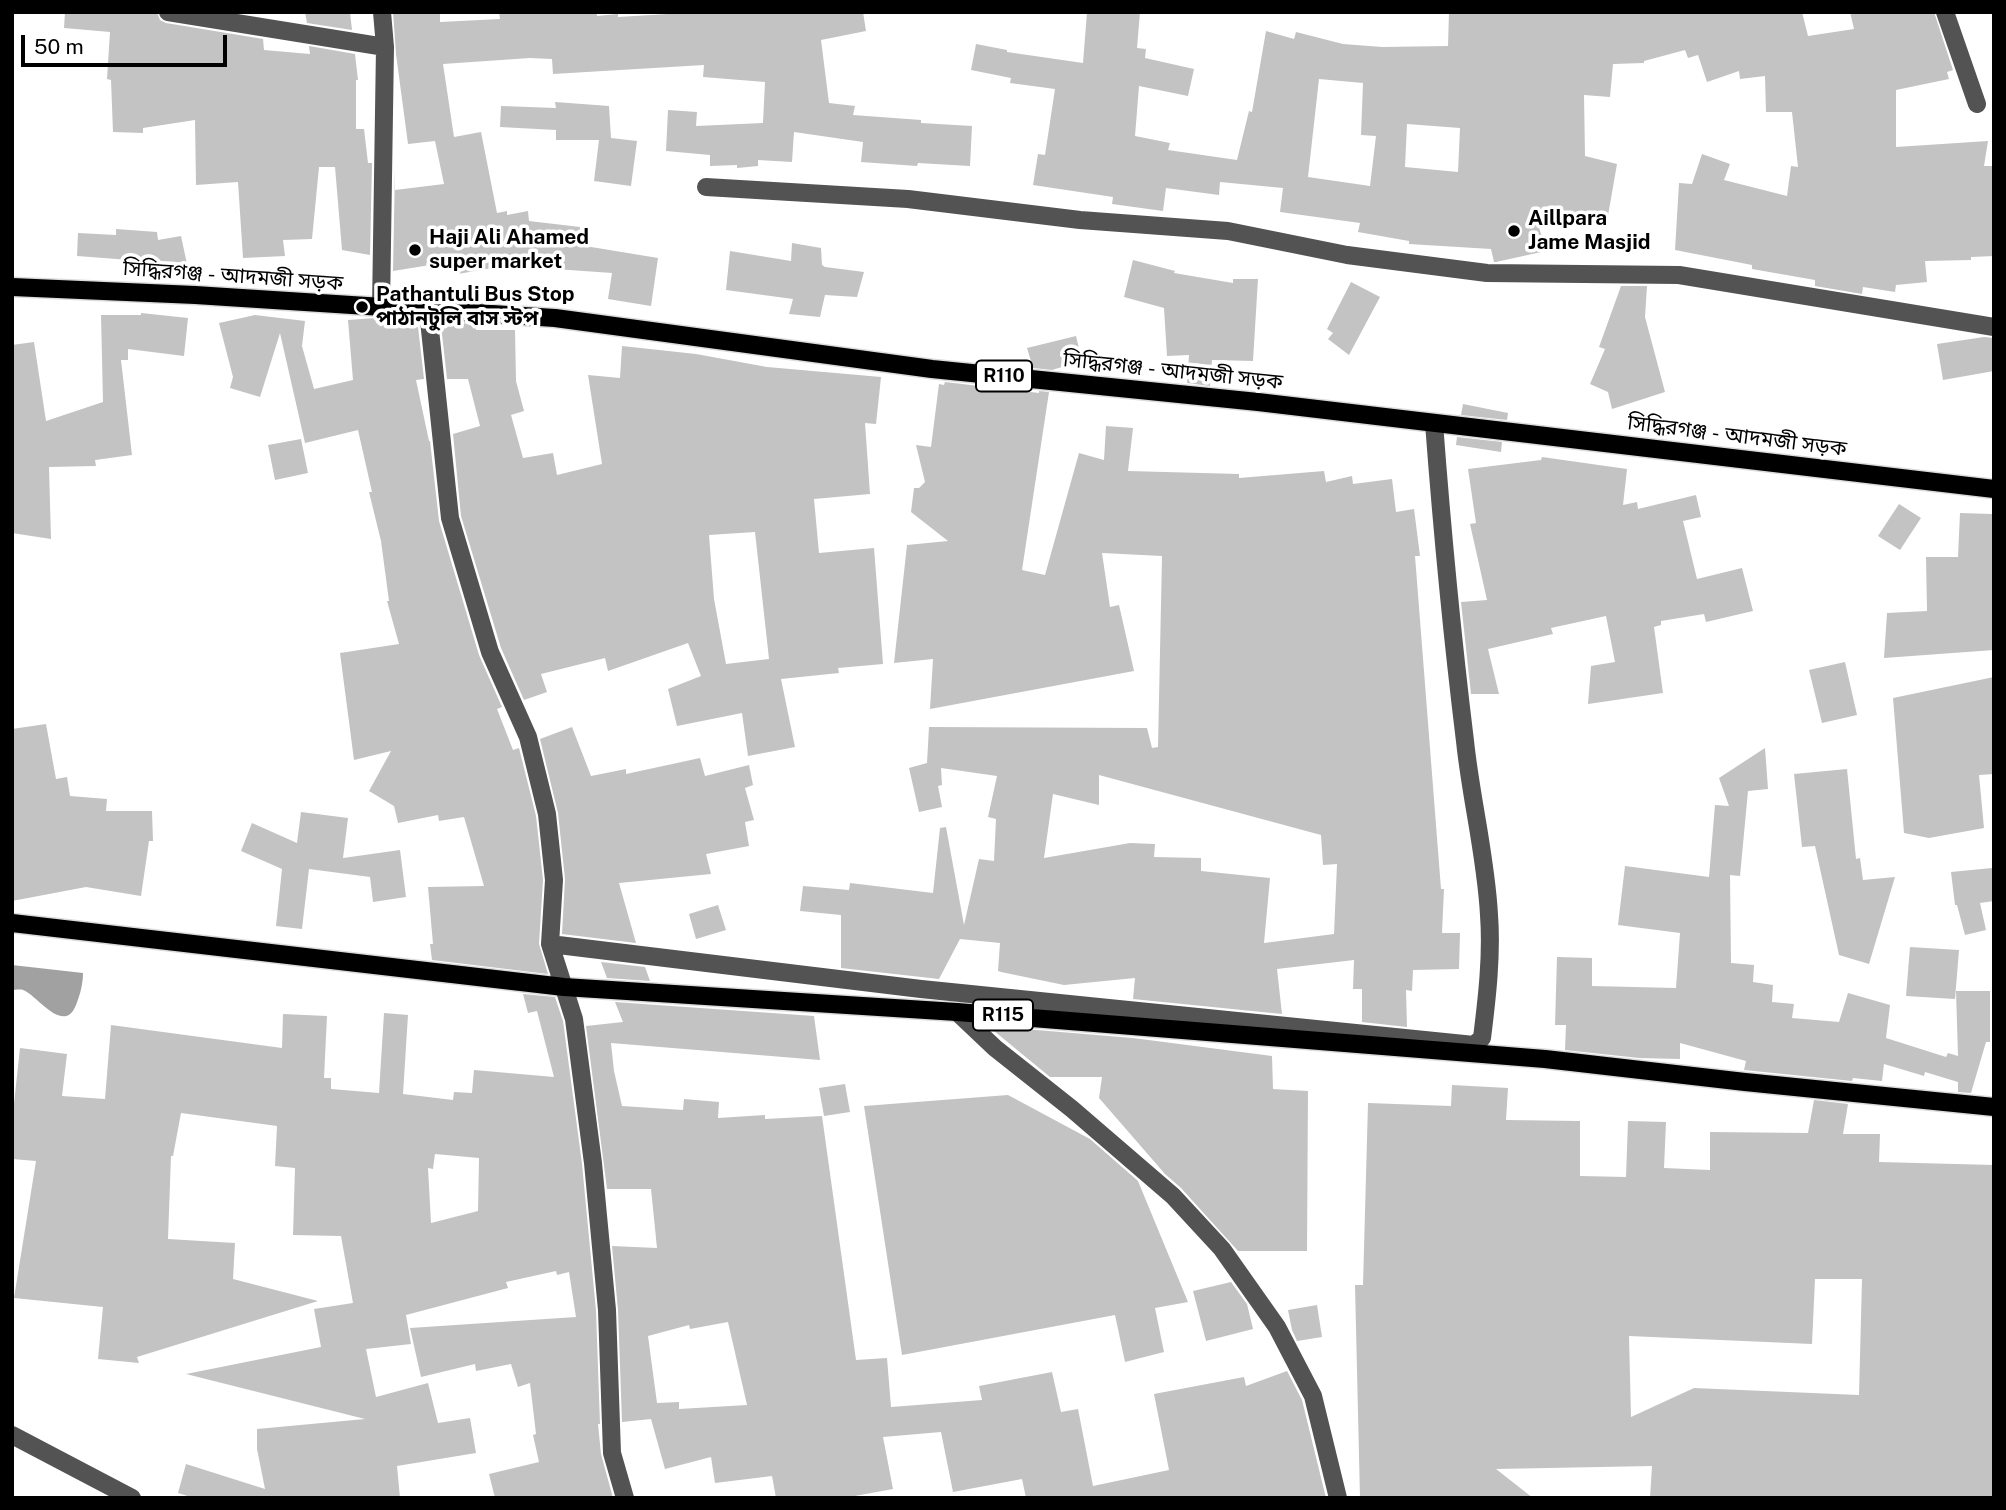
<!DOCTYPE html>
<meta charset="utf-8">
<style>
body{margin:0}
#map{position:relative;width:2006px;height:1510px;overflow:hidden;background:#fff;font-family:"Public Sans",sans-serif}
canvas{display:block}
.frame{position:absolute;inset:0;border:14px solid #000;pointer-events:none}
.scale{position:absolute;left:21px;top:35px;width:206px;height:32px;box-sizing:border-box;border:4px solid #000;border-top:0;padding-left:9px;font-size:21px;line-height:24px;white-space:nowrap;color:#000;-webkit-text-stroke:5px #fff;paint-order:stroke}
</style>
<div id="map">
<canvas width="2006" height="1510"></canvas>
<div class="frame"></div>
<div class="scale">50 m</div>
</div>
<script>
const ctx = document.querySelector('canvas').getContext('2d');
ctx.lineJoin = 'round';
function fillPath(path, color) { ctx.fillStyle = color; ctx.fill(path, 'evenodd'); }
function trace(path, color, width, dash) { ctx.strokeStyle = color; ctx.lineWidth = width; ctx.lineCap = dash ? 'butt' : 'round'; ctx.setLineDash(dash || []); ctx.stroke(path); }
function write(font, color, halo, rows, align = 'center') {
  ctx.font = font + ' "Public Sans","Noto Sans Bengali",sans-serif'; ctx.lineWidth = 7; ctx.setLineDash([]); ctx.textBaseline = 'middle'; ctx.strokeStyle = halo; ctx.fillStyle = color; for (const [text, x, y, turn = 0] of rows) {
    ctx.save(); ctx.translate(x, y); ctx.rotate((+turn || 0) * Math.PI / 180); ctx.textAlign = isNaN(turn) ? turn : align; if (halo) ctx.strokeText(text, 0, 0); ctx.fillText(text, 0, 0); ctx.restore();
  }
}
const water = new Path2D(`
 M12,965l71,8c0,11 -3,22 -7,32 -12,31 -40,-11 -53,-15 -2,-1 -9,0 -11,0z`);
const building = new Path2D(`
 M65,12h92l3,8 6,3 97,16 1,11 46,4 -1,-8 46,8 3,26h-2v49h8l4,34h4l-2,92 -28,-5 -7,-83h-16l-7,72 -29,1 2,16 -42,2 -5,-76 -42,3 -1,-65 -52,8v5l-30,-1 -2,-52 -4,-1 3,-47 -46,-4z
 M305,12h45l2,18 -45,-7z
 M393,12h47v10l60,-3 -1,-7h98v4l21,-2v3l83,-5h162l3,19 -45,9 8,63 26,3 -2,9 68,5v3l51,3 -2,40 -52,-3 -1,3 -56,-4 2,-20 -69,-10 -2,30 -34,-2v6l-21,2v-3l-27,1v-11l-44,-4 2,-41 29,2 -1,14 67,-3 2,-41 -62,-5 1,-12 -151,9 -1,-15 -22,-1 -87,6 11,73 27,-5 16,81 10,-2v4l21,-4 1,10 51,6 -1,18 79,13 -7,48 -43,-7 4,-26 -71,-5 -19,3 -2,-8 -62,11 -3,-13 -62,10 2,-103v22l49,-6 -9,-43 -27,3 -12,-90z
 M1087,12h53l-3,36 9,1 -1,9 49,11 -6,27 -49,-10 -4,50 35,7 -2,7 69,10 12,-49 3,1 14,-81 28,8 2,-7 47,12 39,3 66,-1 1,-34h353l6,24 46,-7 -4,-17h84l19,58 -6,2 2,7 -53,11v57l92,-6 -4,25h10v90l-23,1v3l-46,1 2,21 -31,3 -1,7 -32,-5 -1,7 -47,-8v-6l-63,-11v-4l-77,-15 4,-67 13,1 10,-30 28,10 -6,16 63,16 4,-30 7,1 -6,-55h-26l-1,-36 -25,3 -1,-8 -32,11 -9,-27 -10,3 -3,-8 -41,11v2l-31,1 -3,33 -26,-2 1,61 32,8 -11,63 -68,-3 8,27 -50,11h-2l-3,-13 -82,-5v-3l-51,-9 2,-9 -80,-11 3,-24 -63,-6 -1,13 -53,-7 -3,23 -51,-7 1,-7 -80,-12 5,-31 7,1 10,-66 -45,-6 1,-5 -40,-8 5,-26 31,6v2l76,11zM1319,79l44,4 -2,52 15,1 -6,50 -62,-9zM1407,124l53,4 -2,44 -53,-5z
 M555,102l54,4 2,32 26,3 -6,45 -37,-5 5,-41h-43v-10l-56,-3 1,-21 55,2z
 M116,229l41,3 1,8 23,-4 6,28 -23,4v-3l-33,2 -1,-7 -53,-4 1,-23 38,2z
 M792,243l29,5 1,17 3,2 39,5 -7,25 -32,-2 -5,22 -31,-3 4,-15 -67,-9 4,-39 61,10z
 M1133,260l42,11 -1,2 59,10v-4h25l-5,82 -41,-1 -2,26 -23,-3 2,-28 -22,1 -3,-48 -40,-11z
 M1351,282l29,15 -31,58 -21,-16 5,-6 -6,-4z
 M1621,286h26l-2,31 20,75 -53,17 -4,-17 -18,-8 15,-35 -6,-2z
 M141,313l47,5 -4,38 -56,-7v11h-7l11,95 -37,5 1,6 -47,1 2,72 -39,-6v-188l22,-3 12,79 57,-19 -2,-87h40z
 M255,315l50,6 -3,25 12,43 39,-9 -5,-60 27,-2 27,2 1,8 15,-1 6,52 -8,1 13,61h1l9,80 40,134 23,52 -5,2 16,41 6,-2 17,68 7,64 -4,64 9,30 -116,-14 -2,-16h3l-5,-57 56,-1 -20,-69 -25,4 -1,-6 -40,8 -4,-17 -25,-15 22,-40 -37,9 -14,-107 59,-9 -12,-43h2l-8,-60 -12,-49h3l-14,-62 -53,13 -25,-110 -20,64 -30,-9 3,-11 -14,-54z
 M461,323l14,1 1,6h39l1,51 8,30 -13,4 12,43 30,-5 4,22 45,-11 -14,-89 32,3 2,-32 74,8 71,13 114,10 -5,47 -11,-1 5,71 -56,5 5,54 55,-5 9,116 -45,4 1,5 -58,6 14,68 -47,9 -6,-43 -65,13 -9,-37 33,-13 -13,-33 -80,28 -3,-13 -64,16 6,18 -23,8 -23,-52 -40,-132 -8,-82 27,-8 -12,-47h-21l-6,-54zM755,532l14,127 -43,5 -12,-65 -5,-64z
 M1076,336l6,25 -30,9 -19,-2 -6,-20z
 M1984,337l10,1v33l-51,9 -6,-36z
 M945,382l94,11v-2l10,1 -27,178 23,5 34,-122 25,7 2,-34 27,2 -5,43 111,3v4l85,-7 2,11 26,-6 1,8 39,-5 4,33 18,-3 6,47h-5l26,333h3l-2,44h18l-1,36 -46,1 -1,21 -6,-1 1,37 -45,-5v-33h-9l1,-29 -77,9 5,45 -149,-15 2,-21 -71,7 -63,-13 -3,-1 2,-28 -40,-4 -21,40 -98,-11v-53l-41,-4 3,-25 46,4 1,-7 83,10 7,-65 6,-1 18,98 15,-66 15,2 2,-42 -8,-2 9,-41 -56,-8 1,17 -4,1 4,21 -23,5 -10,-44 18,-5 2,-36 218,1 5,20 6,-1 4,-191 -60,-3 8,54 9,-2 15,66 -204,38 3,-50 -39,4 13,-118 41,-4 -37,-29 3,-24h5l6,-6 -9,-37 15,2 8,-63 5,1zM1099,775l222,60 2,30 14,-1 -3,70 -70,9 6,-65 -69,-7v-13l-47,-1 1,-13 -25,-1 -86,15 9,-64 46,11z
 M1463,404l45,9 -1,7 -46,-5z
 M1457,437l45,5 -1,10 -45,-7z
 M301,439l7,34 -33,7 -7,-35z
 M1542,457l85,12 -4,36 14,-3 1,7 58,-14 5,22 -18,4 14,58 45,-11 11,43 -47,11 -2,-8 -43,7v4l-7,2 9,66 -75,11 3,-38 24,-4 -9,-46 -55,12 2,6 -65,15 11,45h-28l-10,-92 26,-2 -17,-76 6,-1 -8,-54 73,-9z
 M1899,504l22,14 -21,32 -22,-14z
 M1960,513l32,1 2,136 -110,8 3,-45 40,-2 -1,-54h32z
 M1845,662l12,53 -35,8 -13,-53z
 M1994,677v97l-15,1 5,53 -55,10 -25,-5 -11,-135z
 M46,724l10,55 11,-2 3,19 37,3 -1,12h46l1,30h-4l-8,55 -55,-9 -74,14v-172z
 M572,727l19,49 35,-7v5l74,-16 5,18 44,-11 4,20 -8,3 9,32 -9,2 4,24 -43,8 5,20 -92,9 17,60 -74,-9 3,-55 -7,-66 -18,-74z
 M1765,748l3,41 -20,2 -8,85 -10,-1 1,88 23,2 -1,17 20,3 -1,17 22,2 -2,14 47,4 9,-29 42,12 -4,33 60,19 2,-4 10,3 -2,-65h34v51h-4l-15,51 -13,-1v-10l-33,-10 -1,4 -40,-12 -2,17 -29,-3 -1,3 -108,-11 2,-9 -66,-18v16l-41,-1 -74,-8 1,-25h-11l2,-68 35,1v28l84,2 4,-55 -62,-8 7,-59 84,11 6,-72 14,1 -10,-28z
 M1847,769l9,90 4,-1 3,22 32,-3 -26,87 -30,-9 -24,-109 -13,1 -8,-73z
 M301,812l47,6 -5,40 57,-8 6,47 -33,5 -3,-25 -61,-8 -7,60 -26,-3 6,-57 -41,-18 11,-28 45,20z
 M1992,868l2,33 -14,2 6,27 -21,5 -8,-30h-2l-4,-33z
 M718,905l8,25 -30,9 -7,-25z
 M1910,947l49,3 -4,49 -49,-3z
 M601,962l44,5 5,14 -43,-3z
 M523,994l32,3 8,24 19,143 14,147 4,113h-2l3,30 12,44h-118l-6,-24 50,-12 -6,-27 3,-1 -6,-51 -12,4 -7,-23 -35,7 -1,-7 -54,13 -11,-49 166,-11 -7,-45 -12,3 -1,-4 -50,11 2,6 -102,27 5,29 -45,5 10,48 52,-14 10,40 32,-5 6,35 -79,13 3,32h-206l-16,-5 8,-29 79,25 -8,-40v-20l108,-10 -179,-45 135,-27 -7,-38 39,-6 -12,-67 -48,-1 2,-67 -20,-2 2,-40 -96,-13 -8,43h-2l-3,83 67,4 -2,36 85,22 -181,56 2,6 -41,-4 5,-52 -89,-9 22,-137 -24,-2v-37l8,-74 47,6 -5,42 43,3 6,-74 171,23 1,-34 44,2 -3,62h7v11l48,4 5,-80 24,2 -5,79 50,6 1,-8 18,1 2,-23 80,7 -17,-66 -9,2zM435,1154l44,4 -1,53 -47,12 -3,-55 5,1z
 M615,1002l199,14 6,44 -209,-17 3,28 8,35 61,4 1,-11 35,3 -1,16 47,-3v4l57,-3 34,244 31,-2 4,49 91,-7 -3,-14 73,-14 9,40 17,-3 15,77 76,-16 -15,-76 90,-17 2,9 41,-15 15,29 24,98h-300l-4,-19 -69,13 -12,-60 -58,5 10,52 -49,9h-68l-4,-22 -57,7 -4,-26 -46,12 -14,-50 -29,3 -4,-112 -6,-64 45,2 -6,-59h-44l-21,-163 37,-4zM728,1322l19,83 -68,4v-7l-22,1 -9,-67 41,-11 1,4z
 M988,1026l145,12 139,18 1,33 35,2 -1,160h-69l-57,-63 -16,-14 -66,-76 3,-21h-52z
 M845,1084l5,28 -26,4 -5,-28z
 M1452,1085l56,3 -2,32 74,1v55l46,1 2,-56 38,1 -2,46 46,2v-38l98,1 6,-33 34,4 -5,30h37l-1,28 115,3v333h-344l2,-32 -156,3 37,29h-173l-5,-213h8l5,-182 83,3zM1815,1279h47l-3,116 -165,-7 -63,29 -2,-81 183,8z
 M1008,1095l82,44 48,42 50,121 -33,6 9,44 -39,10 -10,-47 -213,40 -38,-249z
 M1231,1282l16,22 6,25 -47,12 -13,-50z
 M1317,1305l5,32 -25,4 -5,-11 -4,-20z`);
const minor = new Path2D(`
 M168,12l217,35
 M1945,12l32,92
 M706,187l202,12 172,21 148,11 119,24 140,18 192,2 315,52
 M381,308l4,-261 -3,-35
 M428,311l22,207 40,134 38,85 19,77 7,66 -4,64 24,75 19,144 14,147 5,143 13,45
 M550,944l371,45 553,56 8,-7c5,-40 10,-83 7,-123 -3,-58 -18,-116 -24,-174 -13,-106 -23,-212 -31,-318
 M957,1012l38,36 77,61 101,87 49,53 55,78 36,69 25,102
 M12,1435l120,63`);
const major = new Path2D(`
 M12,287l183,8 360,23 377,51 326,33 736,87
 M12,923l552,64 393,25 588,47 200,23 249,25`);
const markers = [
 [1514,231,7,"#000"],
 [415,250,7,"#000"],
 [362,307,7,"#000"]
];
const shields = [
 [1004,376,56],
 [1003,1015,60]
];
const shieldNames = [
 ["R110",1004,376],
 ["R115",1003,1015]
];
const poiNames = [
 ["Aillpara",1528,219],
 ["Jame Masjid",1528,243],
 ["Haji Ali Ahamed",429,238],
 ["super market",429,262],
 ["Pathantuli Bus Stop",376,295],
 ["পাঠানটুলি বাস স্টপ",376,319]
];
const streetNames = [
 ["সিদ্ধিরগঞ্জ - আদমজী সড়ক",233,276,4],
 ["সিদ্ধিরগঞ্জ - আদমজী সড়ক",1173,371,6],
 ["সিদ্ধিরগঞ্জ - আদমজী সড়ক",1737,436,7]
];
fillPath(water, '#a1a1a1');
fillPath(building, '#c3c3c3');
trace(major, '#dbdbdb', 21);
trace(minor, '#535353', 18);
trace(major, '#000', 18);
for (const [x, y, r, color] of markers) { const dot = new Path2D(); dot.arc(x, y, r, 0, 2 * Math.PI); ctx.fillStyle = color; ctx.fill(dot); trace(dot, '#fff', 2.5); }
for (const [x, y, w] of shields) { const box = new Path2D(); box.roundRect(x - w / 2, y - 15.5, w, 31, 5); ctx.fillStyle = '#fff'; ctx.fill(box); trace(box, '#000', 2); }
write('bold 19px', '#000', null, shieldNames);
write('bold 21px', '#000', '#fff', poiNames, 'left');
write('21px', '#000', '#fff', streetNames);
</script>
